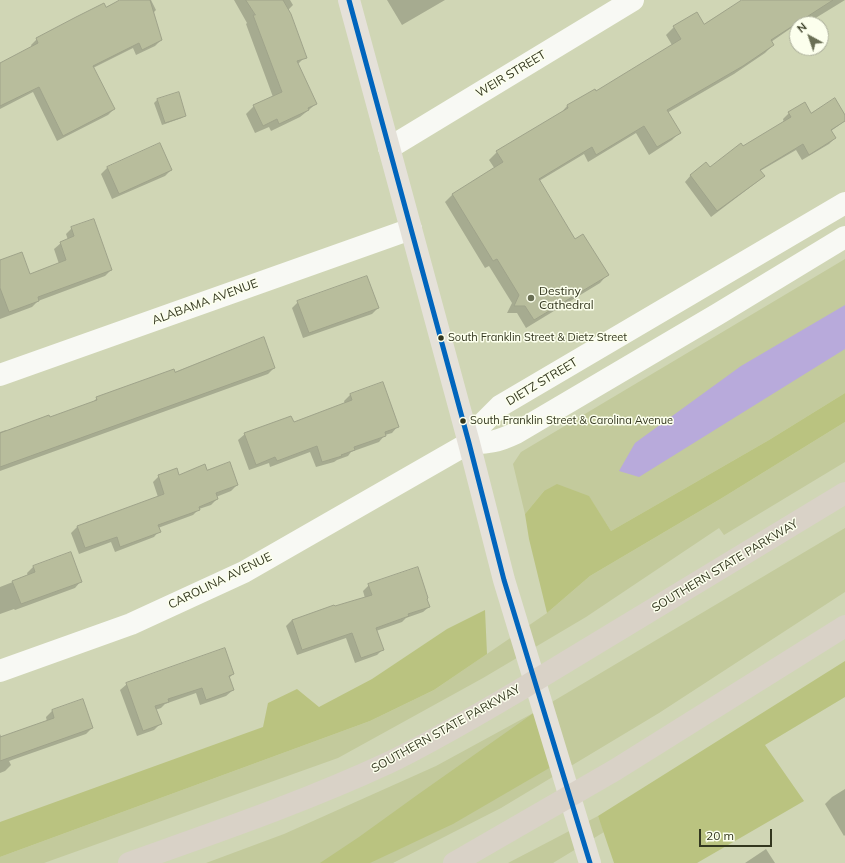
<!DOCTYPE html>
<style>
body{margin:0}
#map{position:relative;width:845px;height:863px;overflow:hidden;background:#d0d6b5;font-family:Mulish,sans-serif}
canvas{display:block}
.north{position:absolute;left:789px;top:16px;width:40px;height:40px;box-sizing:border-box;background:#fcffed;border:1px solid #acaf9b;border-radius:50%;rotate:320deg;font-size:11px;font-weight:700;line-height:16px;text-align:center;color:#33371f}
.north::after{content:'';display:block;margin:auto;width:14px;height:18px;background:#6a6f54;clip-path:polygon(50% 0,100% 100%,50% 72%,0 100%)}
.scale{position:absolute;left:699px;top:829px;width:73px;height:18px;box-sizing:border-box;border:2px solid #33371f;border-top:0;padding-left:5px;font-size:12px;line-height:14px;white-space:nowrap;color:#33371f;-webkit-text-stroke:3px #fcffed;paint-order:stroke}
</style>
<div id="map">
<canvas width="845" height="863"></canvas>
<div class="north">N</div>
<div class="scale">20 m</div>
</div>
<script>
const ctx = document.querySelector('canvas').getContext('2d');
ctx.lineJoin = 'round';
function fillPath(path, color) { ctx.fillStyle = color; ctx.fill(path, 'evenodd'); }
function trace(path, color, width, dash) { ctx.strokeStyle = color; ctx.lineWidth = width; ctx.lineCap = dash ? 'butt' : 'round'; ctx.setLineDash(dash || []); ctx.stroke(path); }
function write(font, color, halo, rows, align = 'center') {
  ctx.font = font + ' Mulish,sans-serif'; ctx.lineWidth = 3; ctx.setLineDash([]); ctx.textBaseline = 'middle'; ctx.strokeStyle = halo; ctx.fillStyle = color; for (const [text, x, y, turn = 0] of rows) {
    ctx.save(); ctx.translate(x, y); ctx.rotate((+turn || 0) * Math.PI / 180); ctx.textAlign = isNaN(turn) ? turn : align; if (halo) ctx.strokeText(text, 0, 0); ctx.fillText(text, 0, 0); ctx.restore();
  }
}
const green = new Path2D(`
 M845,259v134l-76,47 -158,91 -22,-34 -45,-6 -19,23 -12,-50 8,-12z
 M845,422v40l-121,73 -5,-7 -133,89 -103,61 -145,80 -294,105h-44v-6l370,-136 64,-31 113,-77 43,-37 132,-78z
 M845,528v64l-186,121 -158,95 -108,55h-187l78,-29 152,-68 99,-54z
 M598,816l6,16 -51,31h-45z`);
const forest = new Path2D(`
 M845,393v29l-123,76 -132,78 -43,37 -18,-74 -4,-25 19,-23 13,-7 32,12 22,35 158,-91z
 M485,610l2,44 -53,36 -64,31 -370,136v-35l263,-95 5,-24 29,-14 22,18 53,-28 75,-50z
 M845,661v36l-80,48 39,56 -107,62h-83l-16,-47z
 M535,712l16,55 -98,57 -83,39h-50l39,-26 61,-44z`);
const water = new Path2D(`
 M845,305v44l-206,128 -20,-6 16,-28 106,-77z`);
const shadow = new Path2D(`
 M122,0h29l5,10 -3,3 8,27 -6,6 -19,9 -3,-7 -40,20 21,41 -6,6 -51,26 -24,-49 -33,17v-45l32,-16 -1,-3 6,-6z
 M234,0h56l3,5 -6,6 18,46 -8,8 19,39 -16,13 -29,14 -2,-4 -14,6 -9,-19 8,-8 19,-9 -27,-73 1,-1z
 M387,0h58l-43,25z
 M744,0h101l-31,19 -2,-3 -15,8 -26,18 2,3 -8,8 -31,21 -67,39 12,20 -7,7 -23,15 -13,-22 -48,29 -4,-8 -45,27 36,59 32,35 -7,8 -74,45 -9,-15h-10l5,-10 -23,-37 -4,2 -40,-66 8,-8 42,-25 -6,-9 8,-8 63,-38 7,-8 27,-16 2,3 76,-48 -6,-10 8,-8 30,-2z
 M178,93l7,22 -3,3 -20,7 -8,-22 3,-3z
 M789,113l56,4v4l-14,10 4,7 -6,6 -27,16 -6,-10 -36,21 4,5 -7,6 -46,35 -26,-35 6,-7 19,-7 74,-45 -1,-4z
 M107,168l64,2 -6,6 -53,23 -11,-25z
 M72,228l39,42 -6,6 -67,25 -6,6 -32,12v-58l29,15 30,-12 -5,-15 7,-6 7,-3 -2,-6z
 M298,302l80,6 -6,6 -69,24 -11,-30z
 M274,368l-6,6 -268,97v-39l6,-2 1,2 42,-14 43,-15 5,-5 77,-25z
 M382,383l16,43 -6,7 -7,2 -6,7 -28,10 -3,4 -11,4 -3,2 -18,5 -6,-15 -40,15 -1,-4 -20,7 -11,-30 7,-6 48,-11 52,-19 -1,-3 6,-6z
 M207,471l30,14 -6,6 -15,6 1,2 -6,6 -12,4 -6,6 -35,13 1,3 -5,6 -39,15 -4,-10 -32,12 -8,-21 6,-6 81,-30 -5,-15 6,-6h19z
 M33,567l48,14 -6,7 -60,22 -1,-1 -14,5v-27l28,-11 -1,-3z
 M369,585l57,14 3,8 -6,5 -17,6 -4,4 -26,9 6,19 -5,5 -22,8 -9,-25 -49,17 -11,-29 6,-6 73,-22 -2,-7z
 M233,674l-4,4 4,12 -7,6 -26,9 -4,-12 -31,11 -4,4 -6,2 5,14 -6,6 -17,6 -17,-46 7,-6z
 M52,711l40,17 -6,6 -77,27 2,4 -6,6 -5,2v-39l2,4 45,-16 -1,-5z
 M845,789v46l-1,1 -19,-32 7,-7z
 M766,849l9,14h-30z`);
const building = new Path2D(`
 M120,0h30l12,40 -20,10 -3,-7 -46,23 22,43 -52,27 -24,-49 -39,19v-43l38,-20 -2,-5 40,-21 28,-14 2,4z
 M246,0h37l8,14 16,44 -10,3 20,43 -9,4 1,2 -30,14 -2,-5 -14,7 -10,-21 29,-13 -29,-77h2z
 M742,0h91l-62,40 3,5 -31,21 -76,44 14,23 -24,14 -13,-21 -48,29 -4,-8 -53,32 36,60 8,-5 26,41 -75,45 -9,-14h-11l5,-11 -22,-36 -4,2 -41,-67 51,-32 -7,-11 72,-43 -1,-3 28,-16 1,2 85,-52 -8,-13 24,-14 7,12z
 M179,92l7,24 -21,7 -8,-24z
 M835,98l10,17v6l-14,9 5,8 -27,17 -6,-11 -43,26 5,6 -48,35 -27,-36 16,-13 4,5 31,-24 2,3 48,-29 -3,-5 17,-10 6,11z
 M160,143l12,27 -53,24 -12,-27z
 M94,219l18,51 -74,27 1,4 -30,11 -9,-24v-28l22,-8 8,22 36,-14 -6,-18 14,-6 -3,-9z
 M367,276l12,32 -70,25 -12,-32z
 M264,337l11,31 -275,99v-34l49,-18 1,2 47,-17 -1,-3 78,-28 1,3z
 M383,382l16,45 -14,5 1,4 -32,11 1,3 -14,5 1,1 -20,6 -5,-16 -40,15 -2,-4 -19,8 -12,-32 47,-17 3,6 58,-22 -2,-6z
 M230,462l8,23 -22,8 2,6 -19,8 1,3 -42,15 3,7 -41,15 -3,-10 -32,11 -8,-22 87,-32 -6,-19 19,-7 2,7 26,-11 2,6z
 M71,552l11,30 -61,22 -9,-23 23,-9 -2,-6z
 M418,567l10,31 -1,1 3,8 -22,7 1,2 -33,12 8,22 -23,8 -9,-25 -50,17 -10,-30 42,-15 1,1 37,-11 -4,-11z
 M225,648l9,26 -5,2 5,14 -28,10 -4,-12 -34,11 1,3 -14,4 7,18 -19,7 -17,-48z
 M83,699l10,29 -93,33v-24l54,-19 -2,-8z`);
const minor = new Path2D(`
 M389,148l244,-148
 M0,375l411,-146
 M469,443l9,-15 22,-22 345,-203
 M469,443c19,1 30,-2 47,-10l202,-119 127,-77
 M0,671l131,-47 113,-52 225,-129`);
const major = new Path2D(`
 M349,0l120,443 35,137 86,283`);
const highway = new Path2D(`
 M129,863c87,-31 175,-61 259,-100 44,-21 87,-47 130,-72l327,-198
 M454,863l161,-93 230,-144`);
const bus1 = new Path2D(`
 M349,0l120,443 35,137 86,283`);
const markers = [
 [531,298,4,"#6a6f54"],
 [441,338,3.5,"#33371f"],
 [463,421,3.5,"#33371f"]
];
const busNames = [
 ["South Franklin Street & Dietz Street",448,338],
 ["South Franklin Street & Carolina Avenue",470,421]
];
const streetNames = [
 ["WEIR STREET",511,74,-31],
 ["ALABAMA AVENUE",205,302,-20],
 ["DIETZ STREET",542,382,-31],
 ["SOUTHERN STATE PARKWAY",725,566,-31],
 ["CAROLINA AVENUE",220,581,-26],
 ["SOUTHERN STATE PARKWAY",446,729,-29]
];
const poiNames = [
 ["Destiny",539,291],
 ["Cathedral",539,305]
];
fillPath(green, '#c3ca9c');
fillPath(forest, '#bac380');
fillPath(water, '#b8aadb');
fillPath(shadow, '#0003');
fillPath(building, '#b8bd9c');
trace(building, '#9fa38a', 1);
trace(minor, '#f8f9f4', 22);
trace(major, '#e5e1d9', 22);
trace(highway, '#d9d2c7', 22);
trace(bus1, '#0065bd', 5);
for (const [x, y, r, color] of markers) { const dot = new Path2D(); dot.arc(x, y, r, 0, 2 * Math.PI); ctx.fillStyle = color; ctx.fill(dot); trace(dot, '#fcffed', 1.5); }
write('11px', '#33371f', '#fcffed', busNames, 'left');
write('12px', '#33371f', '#fcffed', streetNames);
write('12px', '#33371f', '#fcffed', poiNames, 'left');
</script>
